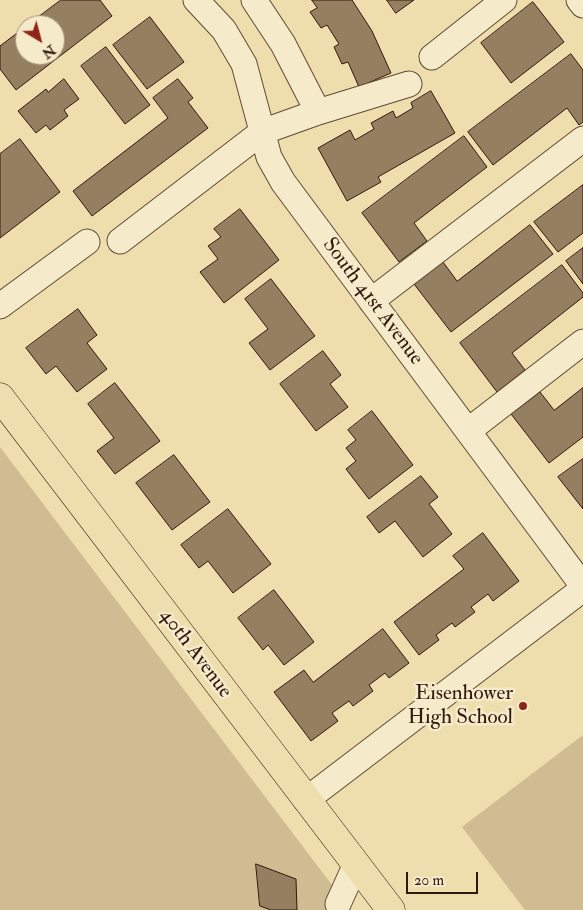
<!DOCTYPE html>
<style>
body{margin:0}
#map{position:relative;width:583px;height:910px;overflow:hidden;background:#efdead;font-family:"IM FELL Double Pica",serif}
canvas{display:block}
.north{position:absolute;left:15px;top:15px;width:50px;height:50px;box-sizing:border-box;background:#f5eaca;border:1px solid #a7967f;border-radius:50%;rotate:143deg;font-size:14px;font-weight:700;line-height:20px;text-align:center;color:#31180e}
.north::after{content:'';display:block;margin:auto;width:18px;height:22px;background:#8f2418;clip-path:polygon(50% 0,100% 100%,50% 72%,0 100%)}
.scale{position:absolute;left:406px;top:872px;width:72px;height:22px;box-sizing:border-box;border:2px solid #31180e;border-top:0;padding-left:6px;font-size:15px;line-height:18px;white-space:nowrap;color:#31180e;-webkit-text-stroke:4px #f5eaca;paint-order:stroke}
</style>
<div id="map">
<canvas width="583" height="910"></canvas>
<div class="north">N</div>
<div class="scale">20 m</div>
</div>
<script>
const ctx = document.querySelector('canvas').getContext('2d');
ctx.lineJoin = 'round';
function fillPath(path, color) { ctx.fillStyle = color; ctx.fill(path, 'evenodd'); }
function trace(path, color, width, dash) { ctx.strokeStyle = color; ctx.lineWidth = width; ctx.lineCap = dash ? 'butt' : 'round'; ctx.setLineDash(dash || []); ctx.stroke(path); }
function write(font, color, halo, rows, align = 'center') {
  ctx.font = font + ' "IM FELL Double Pica",serif'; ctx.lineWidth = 5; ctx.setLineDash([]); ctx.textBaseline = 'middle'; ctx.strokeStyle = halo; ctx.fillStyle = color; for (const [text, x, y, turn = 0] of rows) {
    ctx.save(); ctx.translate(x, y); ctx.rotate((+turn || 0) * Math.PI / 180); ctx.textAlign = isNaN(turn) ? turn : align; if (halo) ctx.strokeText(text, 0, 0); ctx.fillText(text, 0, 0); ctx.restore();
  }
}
const green = new Path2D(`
 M0,447l351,463h-351z
 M583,735v175h-58l-63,-83z`);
const building = new Path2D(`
 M61,0h39l12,16 -96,74 -16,-21v-23l25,-19v28h30v-30h-27z
 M312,0h40l20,31 19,42 -32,14 -11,-25 -6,2 -8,-17 5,-3 -12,-19 -6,3 -11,-16 7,-4z
 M387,0h27l-18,13z
 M533,2l31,40 -53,41 -30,-40z
 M150,17l34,45 -37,27 -34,-44z
 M106,47l44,58 -25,19 -44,-58z
 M571,54l12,16v52l-4,3 -12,-17 -74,57 -25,-33z
 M64,79l15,20 -15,11 4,6 -18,14 -4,-5 -10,8 -18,-22 28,-22 2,3z
 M178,79l15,19 -5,4 20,26 -116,88 -19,-25 95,-73 -15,-20z
 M431,91l24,42 -77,44 3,5 -34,19 -29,-53 32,-18 5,10 19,-11 -3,-6 22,-12 3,7 17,-10 -2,-5z
 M464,136l23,31 -73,56 13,18 -28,21 -37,-49z
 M20,139l40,53 -60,46v-84z
 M583,185v48l-25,19 -24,-30z
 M240,209l39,51 -55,43 -24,-31 18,-13 -10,-13 13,-9 -7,-8z
 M530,225l23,29 -102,78 -37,-48 29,-22 14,19z
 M583,248v36l-17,-23z
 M562,265l21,28v4l-71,56 13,17 -28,22 -37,-49z
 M271,279l44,57 -45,34 -21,-27 19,-14 -23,-30z
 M78,309l19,26 -10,8 20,26 -30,23 -21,-26 -10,8 -20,-26z
 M323,351l18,24 -11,9 18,23 -32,24 -36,-47z
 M115,383l45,58 -45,33 -18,-23 17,-13 -26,-34z
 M583,388v49l-34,26 -38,-49 29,-22 14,18z
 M372,411l41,54 -44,34 -23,-30 10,-8 -10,-13 10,-8 -8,-10z
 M174,455l36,47 -38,28 -36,-47z
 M583,459v50l-25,-32z
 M421,476l17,21 -9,7 23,30 -29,23 -28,-36 -16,12 -12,-16z
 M228,509l43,55 -38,29 -25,-32 -9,7 -18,-23z
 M483,533l36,48 -26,20 -5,-7 -17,13 4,5 -20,15 -3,-4 -16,12 3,5 -20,15 -25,-33 70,-53 -11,-13z
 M274,590l40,52 -30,23 -16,-20 -5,5 -25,-32z
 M383,629l26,34 -20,15 -4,-5 -16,12 4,6 -20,15 -4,-5 -17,12 6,8 -27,20 -37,-49 30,-22 9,12z
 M256,864l40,15 1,31h-26l-11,-4z`);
const minor = new Path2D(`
 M196,0l28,30 20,34 25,93 14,25 300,404
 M254,0l29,44 35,68
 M579,0l4,5
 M432,57l72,-57
 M120,241l142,-109 56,-20 91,-28
 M371,301l212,-162
 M0,306l87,-64
 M468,431l115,-89
 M306,800l277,-211
 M338,904l18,-40`);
const major = new Path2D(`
 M0,397l391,513`);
const markers = [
 [523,706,5,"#8f2418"]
];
const streetNames = [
 ["South 41st Avenue",372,302,53],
 ["40th Avenue",195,654,53]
];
const poiNames = [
 ["Eisenhower",513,694],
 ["High School",513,718]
];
fillPath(green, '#cfbc92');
fillPath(building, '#947f61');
trace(building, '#31180e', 1);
trace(minor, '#604a36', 27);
trace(major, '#31180e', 29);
trace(minor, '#f5eaca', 25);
trace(major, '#efdead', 28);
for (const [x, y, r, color] of markers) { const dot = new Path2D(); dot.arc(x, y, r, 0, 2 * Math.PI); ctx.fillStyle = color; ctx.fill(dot); trace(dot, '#f5eaca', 2); }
write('21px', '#31180e', '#f5eaca', streetNames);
write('21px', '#31180e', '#f5eaca', poiNames, 'right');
</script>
